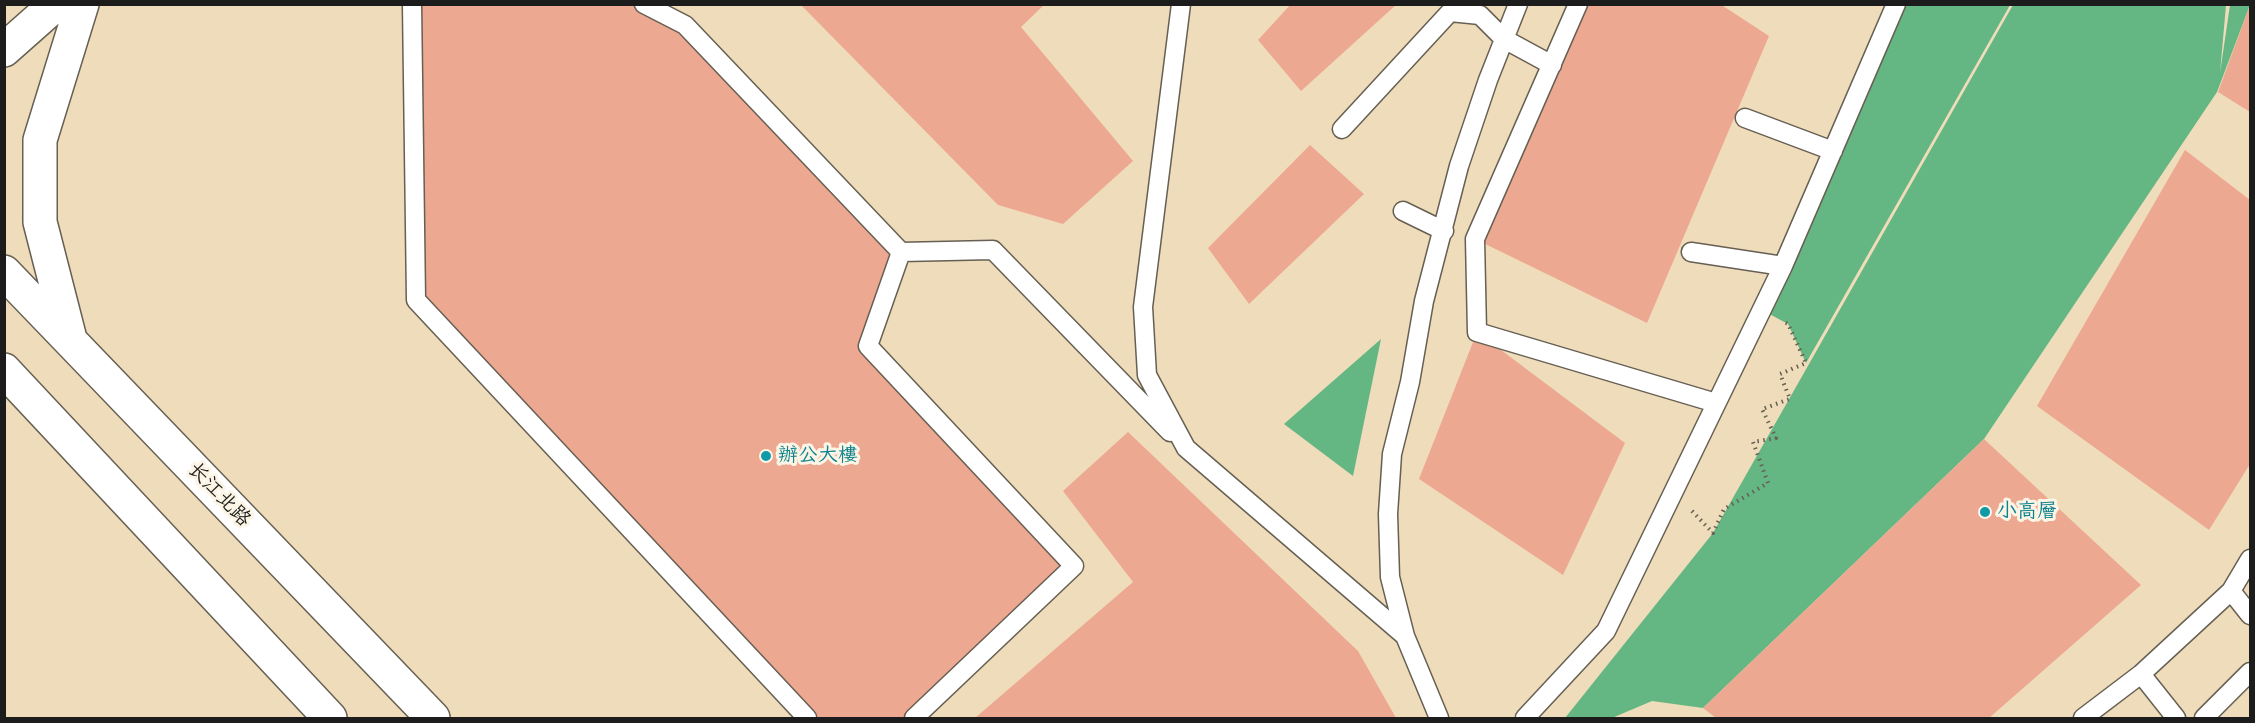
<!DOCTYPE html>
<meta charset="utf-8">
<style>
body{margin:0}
#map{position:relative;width:2255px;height:723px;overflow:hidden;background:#efdcba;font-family:Sriracha,sans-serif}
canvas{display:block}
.frame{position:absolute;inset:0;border:6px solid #1c1c1c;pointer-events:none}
</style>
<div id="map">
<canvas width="2255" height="723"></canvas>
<div class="frame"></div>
</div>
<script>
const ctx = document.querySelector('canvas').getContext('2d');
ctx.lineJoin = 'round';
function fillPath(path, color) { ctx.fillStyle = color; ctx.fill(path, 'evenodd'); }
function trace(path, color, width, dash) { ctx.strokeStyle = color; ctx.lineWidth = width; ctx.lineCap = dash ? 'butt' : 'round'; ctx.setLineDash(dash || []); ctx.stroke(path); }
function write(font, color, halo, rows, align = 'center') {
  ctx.font = font + ' Sriracha,"LXGW WenKai TC",sans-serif'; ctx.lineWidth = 6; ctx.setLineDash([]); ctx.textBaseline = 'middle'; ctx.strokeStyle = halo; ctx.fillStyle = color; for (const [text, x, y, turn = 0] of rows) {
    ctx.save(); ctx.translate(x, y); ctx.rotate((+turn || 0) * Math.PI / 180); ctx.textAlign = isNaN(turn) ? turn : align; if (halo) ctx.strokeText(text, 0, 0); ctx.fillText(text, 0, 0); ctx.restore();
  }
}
const forest = new Path2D(`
 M1895,5h115l-204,358 -18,-39 -26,-14z
 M2013,5h213l-6,68 10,-68h20l-33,87 -233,347 -281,269 -51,-7 -40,17h-47l148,-185z
 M1381,339l-28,137 -69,-52z`);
const building = new Path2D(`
 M412,4h232l41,21 216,227 -33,94 206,220 -160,152h-107l-391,-418z
 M800,4h245l-24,23 112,134 -70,63 -65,-19z
 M1291,4h106l-96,87 -43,-51z
 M1578,4h142l49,32 -122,287 -172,-84z
 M2250,5v107l-32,-20z
 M1310,145l54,49 -115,110 -41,-56z
 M2185,150l65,50v264l-41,66 -172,-124z
 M1477,332l148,111 -62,132 -144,-96z
 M1128,432l230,219 38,67h-421l158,-136 -70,-91z
 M1984,439l157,146 -152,133h-273l-13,-10z`);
const path = new Path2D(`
 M1692,511l21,22 11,-24 44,-26 -15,-41 23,-4 -14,-29 28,-10 -10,-25 26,-11 -18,-39 -4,-2`);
const lane = new Path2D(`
 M412,4l4,296 391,418
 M644,4l41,21 216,227 -33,94 206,220 -160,152
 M1181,4l-38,303 4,68 39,73 219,188
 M1578,4l-103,235 2,93 239,71
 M1745,118l88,33
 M1342,129l108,-117 30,3 24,24 48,26
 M1403,211l41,20
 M901,252l92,-2 177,182
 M1691,252l92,14
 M2231,591l19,24
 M2141,674l90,-83 19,-32
 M1439,718l-34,-82 -15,-59 -2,-63 4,-60 18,-72 14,-81 35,-135 29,-86 30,-76
 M1525,718l81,-87 177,-365 113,-262
 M2083,718l58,-44 35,44
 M2204,718l46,-46`);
const primary = new Path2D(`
 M4,50l52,-46
 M4,272l429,446
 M70,339l-30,-117v-82l42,-136
 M4,370l326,348`);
const markers = [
 [766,456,6,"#0f9aa8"],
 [1985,512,6,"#0f9aa8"]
];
const cultureNames = [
 ["辦公大樓",778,456],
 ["小高層",1997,512]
];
const streetNames = [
 ["长江北路",219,495,46]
];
fillPath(forest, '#64b683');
fillPath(building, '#eda892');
trace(lane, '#665f53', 21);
trace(primary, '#665f53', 36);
trace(path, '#665f53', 4, [1.5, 4.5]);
trace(lane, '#fff', 18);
trace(primary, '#fff', 33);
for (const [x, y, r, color] of markers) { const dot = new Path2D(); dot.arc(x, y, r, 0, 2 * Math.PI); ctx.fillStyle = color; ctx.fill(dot); trace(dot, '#fcf5e5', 2); }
write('20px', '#0d838f', '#fcf5e5', cultureNames, 'left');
write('20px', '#1c1c1c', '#fcf5e5', streetNames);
</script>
